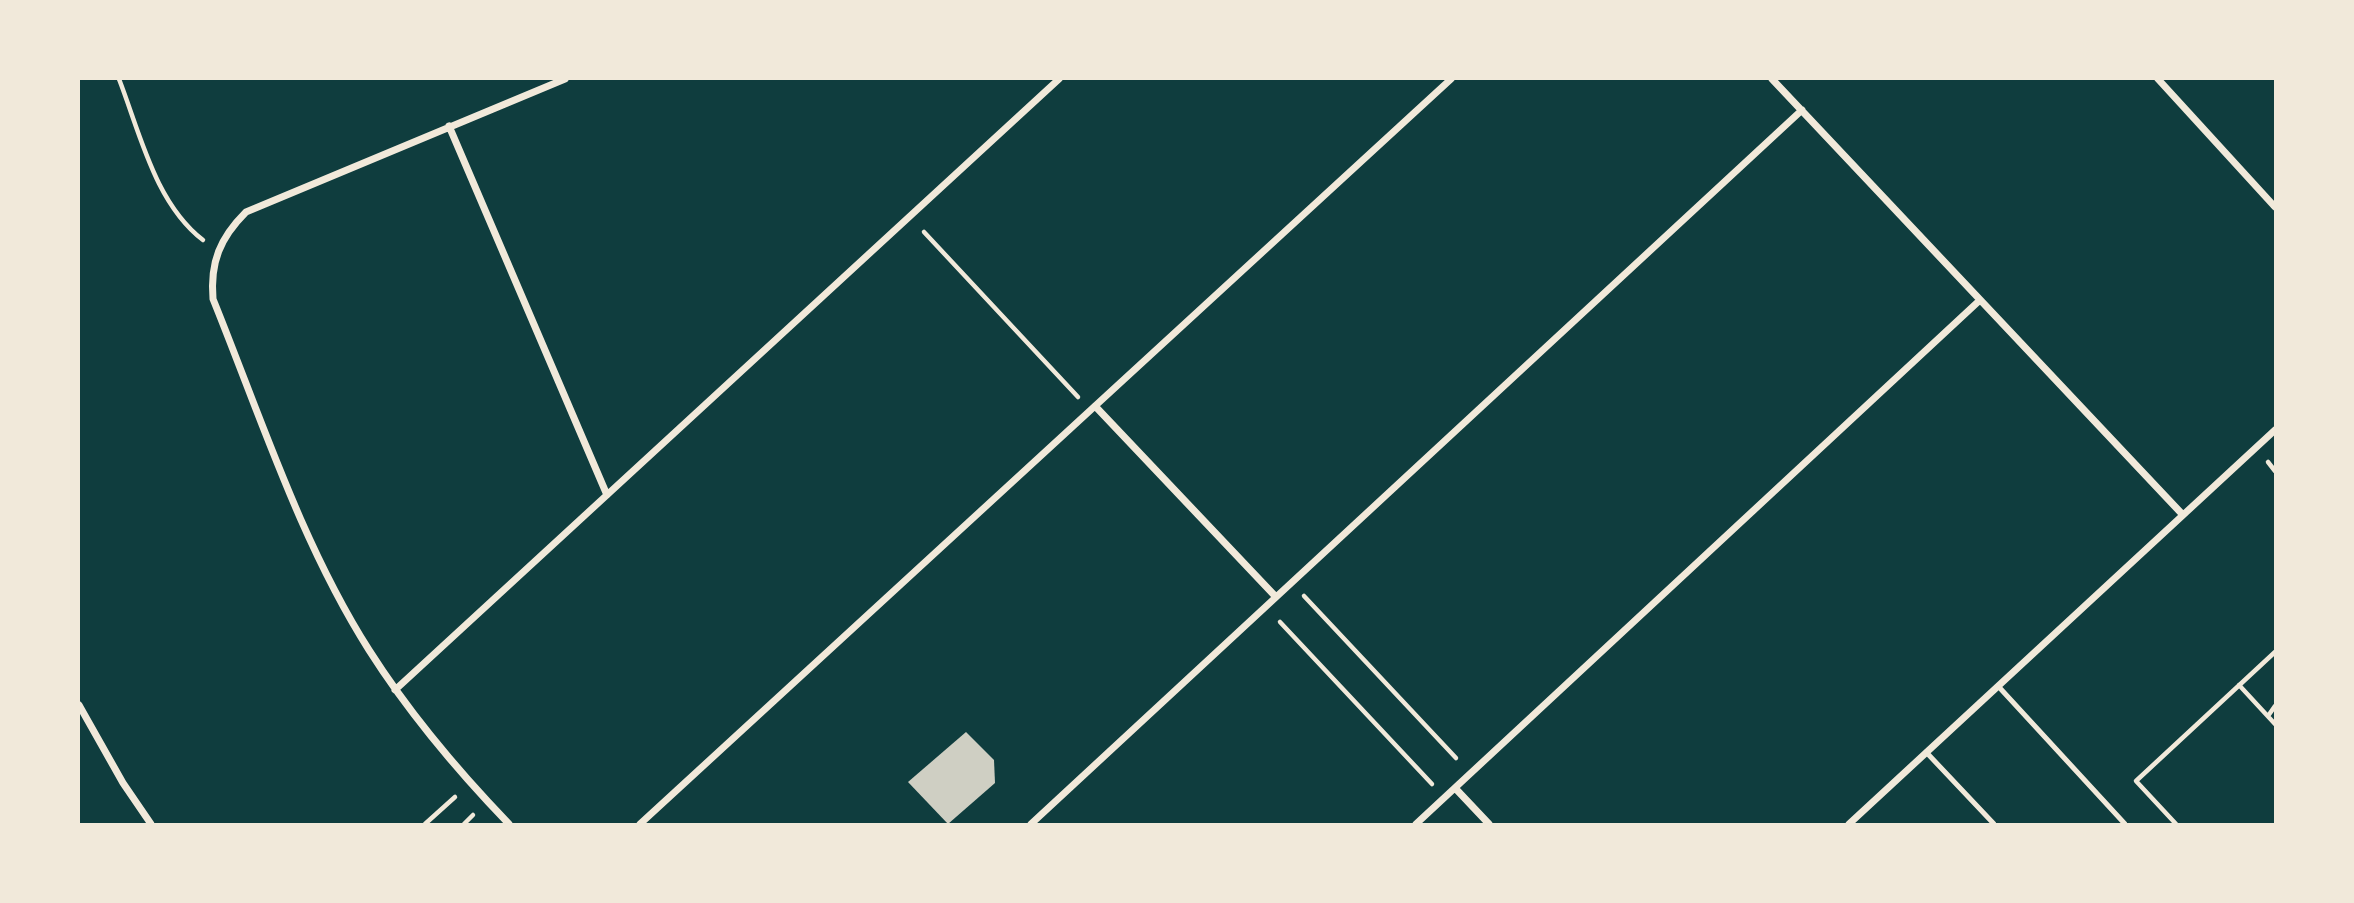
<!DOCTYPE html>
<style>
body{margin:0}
#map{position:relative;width:2354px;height:903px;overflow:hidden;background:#0f3d3e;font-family:"Source Serif 4",serif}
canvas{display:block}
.frame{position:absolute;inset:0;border:80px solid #f1e9da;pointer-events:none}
</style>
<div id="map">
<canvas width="2354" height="903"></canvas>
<div class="frame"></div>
</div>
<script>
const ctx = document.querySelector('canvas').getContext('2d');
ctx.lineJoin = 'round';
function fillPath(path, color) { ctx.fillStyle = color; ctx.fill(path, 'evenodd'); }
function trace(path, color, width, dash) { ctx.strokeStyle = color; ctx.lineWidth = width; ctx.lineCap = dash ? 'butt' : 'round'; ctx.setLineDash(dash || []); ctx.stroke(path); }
const building = new Path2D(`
 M966,732l28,28 1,23 -47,41 -40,-42z`);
const path = new Path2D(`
 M119,79c21,54 36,124 84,161
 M924,232l154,165
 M2268,462l7,9
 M1304,596l152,162
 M1280,622l152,162
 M2239,685l36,39
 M2268,716l7,-10
 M425,824l30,-27
 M464,824l9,-9
 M2176,824l-40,-43 139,-129`);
const service = new Path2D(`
 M1998,686l127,138
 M1926,752l68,72`);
const minor = new Path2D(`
 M1772,79l411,436
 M2158,79l117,128
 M449,126l158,369
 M1095,406l181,191
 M395,690l664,-611
 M79,705l44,78 28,41
 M1455,788l34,36
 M509,824c-52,-54 -100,-111 -140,-174 -68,-107 -109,-235 -156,-351 -3,-37 7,-61 33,-87l319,-133
 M640,824l811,-745
 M1031,824l771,-714
 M1416,824l564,-524
 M1849,824l426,-394`);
fillPath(building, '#cfcfc3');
trace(path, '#f1e9da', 4.5);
trace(service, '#f1e9da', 5);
trace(minor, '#f1e9da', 7);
</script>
